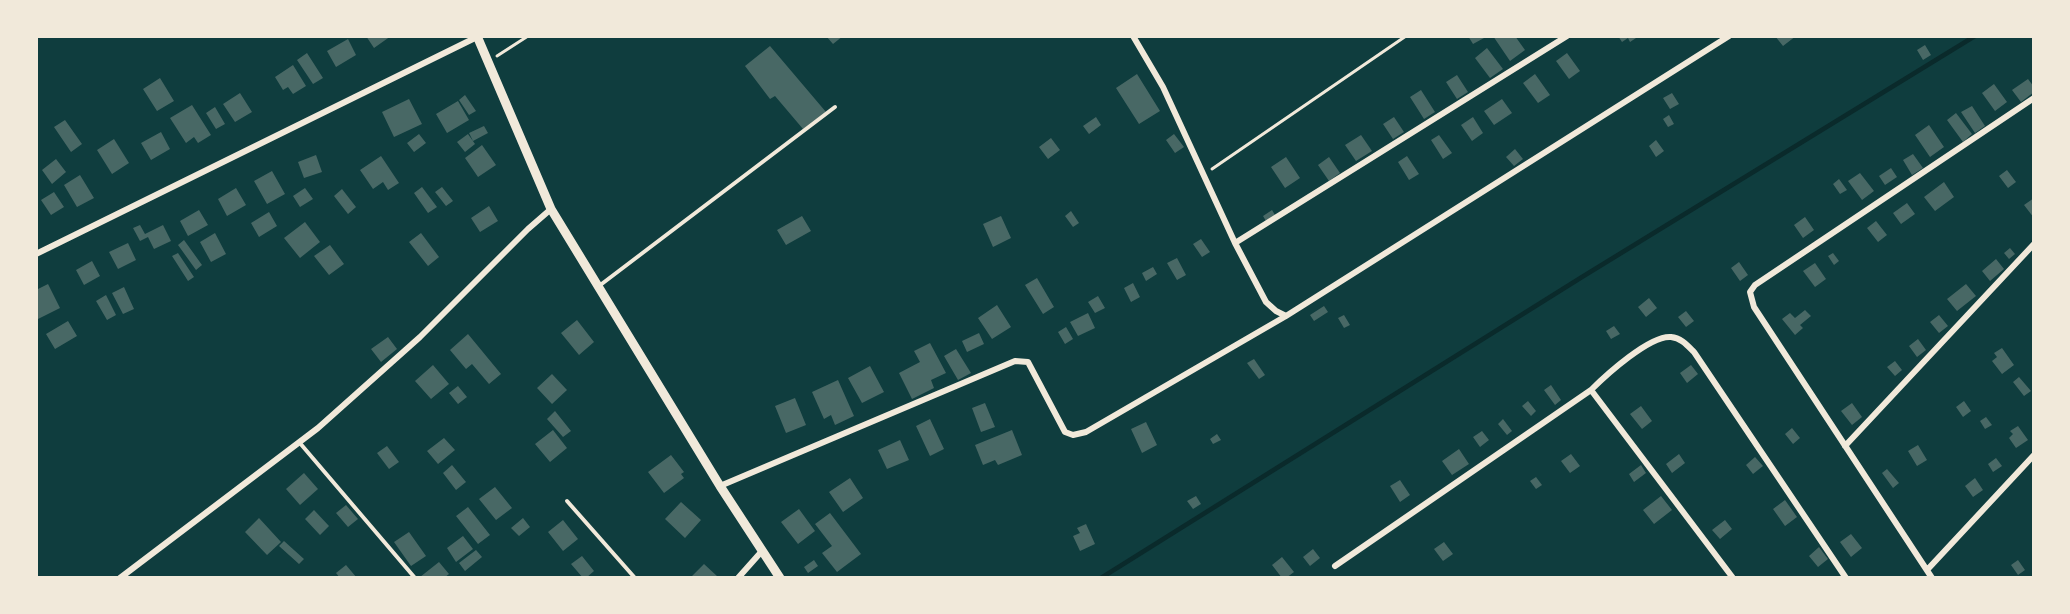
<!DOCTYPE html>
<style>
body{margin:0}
#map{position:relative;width:2070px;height:614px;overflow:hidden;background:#0f3d3e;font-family:"Alegreya Sans",sans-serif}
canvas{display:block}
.frame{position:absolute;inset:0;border:38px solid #f1e9da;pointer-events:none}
</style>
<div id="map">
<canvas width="2070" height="614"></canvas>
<div class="frame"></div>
</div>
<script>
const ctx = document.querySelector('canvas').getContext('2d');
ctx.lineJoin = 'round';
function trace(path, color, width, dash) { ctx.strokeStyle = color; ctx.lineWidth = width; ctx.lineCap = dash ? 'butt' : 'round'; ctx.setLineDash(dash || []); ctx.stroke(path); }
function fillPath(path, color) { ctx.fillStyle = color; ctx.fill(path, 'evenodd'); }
const stream = new Path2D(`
 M1101,578l481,-301 393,-241`);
const building = new Path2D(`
 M366,36h25l-17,12z
 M826,36h17l-10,8z
 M1468,36h15l1,2 -11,6z
 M1493,36h22l10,14 -15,11z
 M1618,36h21l-9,6 -2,-4 -6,4z
 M1775,36h21l-13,10z
 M348,39l8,16 -20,12 -9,-16z
 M1925,45l6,10 -8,5 -6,-10z
 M770,46l56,66 -23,17 -28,-33 -5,3 -25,-33z
 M1487,48l16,21 -13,9 -15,-20z
 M307,53l16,25 -10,6 -16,-24z
 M1567,53l13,18 -11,8 -13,-18z
 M293,65l13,21 -13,8 -5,-7 -5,3 -8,-13z
 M1137,74l23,37 -21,13 -23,-36z
 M1535,74l15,21 -12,8 -15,-20z
 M1457,75l11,17 -11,7 -11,-17z
 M160,78l14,23 -17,10 -14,-22z
 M2028,79l6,8v5l-13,10 -9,-12z
 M1994,84l13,18 -12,9 -13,-18z
 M1421,90l14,22 -11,7 -14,-22z
 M240,93l12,19 -17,10 -12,-18z
 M1672,93l7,11 -9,5 -7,-11z
 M465,95l11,16 -7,4 -10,-15z
 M409,99l13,25 -28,13 -12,-25z
 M1502,99l10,14 -18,12 -10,-14z
 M458,101l11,19 -22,13 -11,-19z
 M192,105l19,30 -13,8 -4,-6 -8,6 -16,-25z
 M1972,106l13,20 -10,7 -14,-21z
 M215,107l10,17 -9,5 -10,-16z
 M1956,113l16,21 -9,8 -16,-22z
 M1669,115l5,9 -6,3 -5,-8z
 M1096,117l5,8 -12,9 -6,-8z
 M1394,117l10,15 -11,7 -10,-15z
 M1473,117l10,16 -11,8 -11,-16z
 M65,120l17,24 -11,8 -17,-25z
 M1929,125l15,22 -14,10 -15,-22z
 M484,126l4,7 -15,8 -4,-8z
 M161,132l9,17 -19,11 -10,-17z
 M419,134l7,9 -12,9 -7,-9z
 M468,134l7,10 -10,8 -8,-10z
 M1174,134l10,13 -9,6 -9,-13z
 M1361,135l11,16 -16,10 -11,-16z
 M1439,135l13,18 -9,6 -12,-19z
 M1051,138l9,12 -12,9 -9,-12z
 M114,139l15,24 -17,11 -15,-24z
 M1656,140l8,11 -8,6 -7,-11z
 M482,145l14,20 -18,12 -13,-19z
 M1515,149l8,10 -9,7 -8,-9z
 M1913,154l10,14 -11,7 -9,-15z
 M316,155l6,17 -18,6 -6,-16z
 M381,156l18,27 -11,7 -5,-8 -10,7 -13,-19z
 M1407,156l12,18 -10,6 -11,-18z
 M1286,157l14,21 -15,10 -14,-21z
 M1329,157l11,16 -11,8 -11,-16z
 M56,159l10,13 -14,12 -10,-14z
 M1891,168l6,9 -12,8 -6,-9z
 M2007,170l9,12 -8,6 -9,-12z
 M272,171l13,23 -18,10 -13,-23z
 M1860,173l14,18 -12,9 -14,-19z
 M80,175l14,23 -17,9 -13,-22z
 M1839,179l8,11 -7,4 -7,-10z
 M1944,182l10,15 -19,14 -11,-14z
 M422,187l15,20 -9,6 -14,-20z
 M442,187l11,14 -7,5 -11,-14z
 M236,188l10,17 -19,11 -9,-17z
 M305,188l8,11 -13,8 -7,-11z
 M342,189l14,18 -8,7 -14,-18z
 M54,192l10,15 -13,8 -10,-15z
 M2034,198v20l-10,-13z
 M1907,203l8,11 -14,10 -8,-11z
 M489,206l9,15 -18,11 -9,-14z
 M199,210l9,15 -20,11 -8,-15z
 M1272,210l3,5 -9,6 -3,-5z
 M1071,211l8,12 -6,4 -8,-11z
 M269,212l8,14 -18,11 -8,-14z
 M802,216l9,15 -25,14 -9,-15z
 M1001,216l10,22 -18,9 -10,-23z
 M1805,217l9,13 -11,8 -9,-13z
 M1876,221l11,14 -9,7 -11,-14z
 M305,222l15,20 -20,16 -16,-20z
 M140,225l5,9 18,-9 8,16 -17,8 -6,-12 -8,4 -7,-13z
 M215,233l11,21 -15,8 -11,-20z
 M421,233l18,24 -11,9 -19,-24z
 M1201,239l9,13 -8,5 -9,-13z
 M184,240l18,25 -6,5 -18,-25z
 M128,243l8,17 -18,9 -9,-17z
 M330,245l14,19 -15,11 -15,-19z
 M2010,248l5,6 -6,5 -5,-6z
 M178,253l16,24 -6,4 -16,-25z
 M1833,253l6,8 -5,4 -6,-9z
 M1177,258l9,17 -9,5 -10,-17z
 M1996,259l8,10 -14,12 -8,-10z
 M92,261l8,15 -16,9 -8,-15z
 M1739,262l9,13 -8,6 -9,-13z
 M1815,263l11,16 -11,8 -12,-16z
 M1153,267l4,7 -11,7 -4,-8z
 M1037,278l17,29 -11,7 -18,-29z
 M1133,283l7,14 -9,5 -7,-14z
 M48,284l12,24 -22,11 -2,-4v-25z
 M1966,284l10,12 -19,15 -10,-12z
 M124,287l10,22 -11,5 -11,-21z
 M106,295l10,20 -9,5 -11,-19z
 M1098,296l7,12 -10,5 -7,-11z
 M1649,298l8,10 -11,9 -8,-10z
 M997,305l14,22 -19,12 -14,-21z
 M1324,306l4,6 -14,9 -4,-6z
 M1805,310l6,6 -11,9 3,3 -8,7 -13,-16 8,-6 5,5z
 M1686,311l8,10 -8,6 -8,-10z
 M1088,313l7,15 -17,8 -8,-14z
 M1344,315l6,10 -6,3 -6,-10z
 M1939,315l9,11 -9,7 -9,-11z
 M577,320l17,22 -15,13 -18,-22z
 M68,321l9,15 -22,13 -9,-15z
 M1614,326l6,8 -9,5 -5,-8z
 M1066,327l7,12 -8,5 -7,-12z
 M979,333l5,11 -17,8 -5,-11z
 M468,334l33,40 -12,10 -17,-20 -6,5 -16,-19z
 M388,337l9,12 -16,13 -10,-13z
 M1918,339l8,11 -9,7 -8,-11z
 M930,343l16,30 -15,7 3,8 -22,11 -13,-26 21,-11 -6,-11z
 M2002,348l12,17 -12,9 -10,-13 5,-4 -3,-4z
 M956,349l15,24 -13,7 -14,-24z
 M1254,359l11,16 -6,4 -12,-16z
 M1895,361l7,9 -7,6 -8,-9z
 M433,365l16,19 -18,15 -16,-18z
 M1691,365l7,9 -11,9 -7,-10z
 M870,366l14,26 -22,11 -14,-25z
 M552,374l15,16 -15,14 -15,-16z
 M2019,377l12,14 -7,5 -11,-14z
 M838,380l16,36 -19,9 -4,-10 -7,4 -12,-27z
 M1551,385l10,15 -6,5 -11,-15z
 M458,386l9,11 -9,7 -9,-11z
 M795,398l11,27 -20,8 -11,-27z
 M1528,401l8,10 -5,5 -9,-10z
 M1964,401l7,10 -8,6 -7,-10z
 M985,403l10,24 -14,5 -9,-24z
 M1852,403l10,14 -10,8 -11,-14z
 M1641,406l11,15 -10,8 -12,-15z
 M555,411l16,20 -8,6 -16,-18z
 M1986,417l6,8 -7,4 -5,-8z
 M930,419l14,30 -14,7 -14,-30z
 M1503,419l9,12 -5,4 -9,-11z
 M1146,422l11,23 -15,8 -11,-24z
 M2018,426l10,14 -12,8 -7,-10 4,-4 -3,-3z
 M1792,428l8,10 -7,6 -8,-10z
 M553,430l14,18 -17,14 -15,-18z
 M1012,430l10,25 -24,10 -3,-5 -12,5 -8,-20z
 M1482,431l7,9 -9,7 -7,-10z
 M1217,434l4,6 -8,4 -3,-5z
 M444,438l11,12 -17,14 -11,-13z
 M900,440l9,20 -22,9 -9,-19z
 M1918,445l9,15 -10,6 -9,-15z
 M387,446l12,16 -10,7 -12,-16z
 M1459,449l10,15 -17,11 -10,-14z
 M1571,454l9,12 -10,7 -9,-12z
 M1679,454l6,9 -13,10 -6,-9z
 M671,455l13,17 -3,2 3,4 -20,15 -16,-21z
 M1755,457l8,9 -10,8 -7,-9z
 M1996,458l6,8 -9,6 -5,-8z
 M452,465l14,17 -10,8 -13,-17z
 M1641,465l5,8 -12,9 -5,-8z
 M1887,469l12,14 -6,5 -11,-15z
 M304,473l14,16 -18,16 -14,-16z
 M1536,477l6,8 -6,4 -6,-8z
 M850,478l13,20 -20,14 -14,-20z
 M1975,478l8,12 -10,7 -8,-11z
 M1400,480l10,15 -10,7 -10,-16z
 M495,487l17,21 -16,12 -17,-21z
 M1196,496l5,8 -8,5 -6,-8z
 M1661,496l11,14 -18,14 -11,-14z
 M1785,500l12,17 -12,9 -12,-17z
 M681,502l20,18 -16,18 -20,-19z
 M346,505l12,14 -10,8 -12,-14z
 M468,507l22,28 -12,9 -22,-28z
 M799,509l16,22 -17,13 -17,-22z
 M314,510l15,16 -9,9 -15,-16z
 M830,513l31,41 -24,18 -15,-19 10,-7 -17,-22z
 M259,518l22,24 -14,13 -22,-23z
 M523,518l7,9 -11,9 -8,-8z
 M563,520l15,19 -15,12 -15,-19z
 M1725,520l7,9 -12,10 -8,-9z
 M1086,524l9,20 -15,7 -7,-15 7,-3 -3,-5z
 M409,532l17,24 -15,10 -17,-24z
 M1851,534l11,14 -11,9 -11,-15z
 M463,536l10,13 -17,13 -9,-14z
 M284,541l20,18 -5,5 -20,-18z
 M1444,542l9,12 -10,7 -9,-12z
 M1819,547l9,12 -10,8 -9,-11z
 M1313,549l7,9 -10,8 -7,-9z
 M476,550l6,7 -17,14 -6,-8z
 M582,556l12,15 -8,7h-3l-12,-14z
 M1282,557l12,15 -8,6h-4l-10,-13z
 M814,560l4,6 -10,7 -4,-6z
 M2018,560l7,10 -7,5 -7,-10z
 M439,562l10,12 -5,4h-23l-1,-1z
 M704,564l13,12 -2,2h-25z
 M346,565l11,13h-17l-4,-5z`);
const path = new Path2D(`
 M497,56l31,-20
 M1212,169l194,-133`);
const service = new Path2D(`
 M599,286l236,-179
 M299,442l116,136
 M567,501l68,77`);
const minor = new Path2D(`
 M1133,36l30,51 72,156 31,59 10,9 10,5
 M1235,243l332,-207
 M36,254l441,-217
 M1591,390l142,188
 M1845,446l189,-202
 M720,486l295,-125 13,1 37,70 8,3 13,-3 200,-116 443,-280
 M1335,566l256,-176c15,-15 59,-55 80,-53 10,1 16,8 23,15l152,226
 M1927,570l107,-115
 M120,578l198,-150 102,-91 108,-108 23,-20
 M738,578l24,-27
 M1932,578l-178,-271 -4,-15 5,-7 279,-187`);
const tertiary = new Path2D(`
 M477,36l74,173 169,277 60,92`);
trace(stream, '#0a2a2b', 4.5);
fillPath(building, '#486865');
trace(path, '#f1e9da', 3);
trace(service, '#f1e9da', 4);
trace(minor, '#f1e9da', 6);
trace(tertiary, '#f1e9da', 9);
</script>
